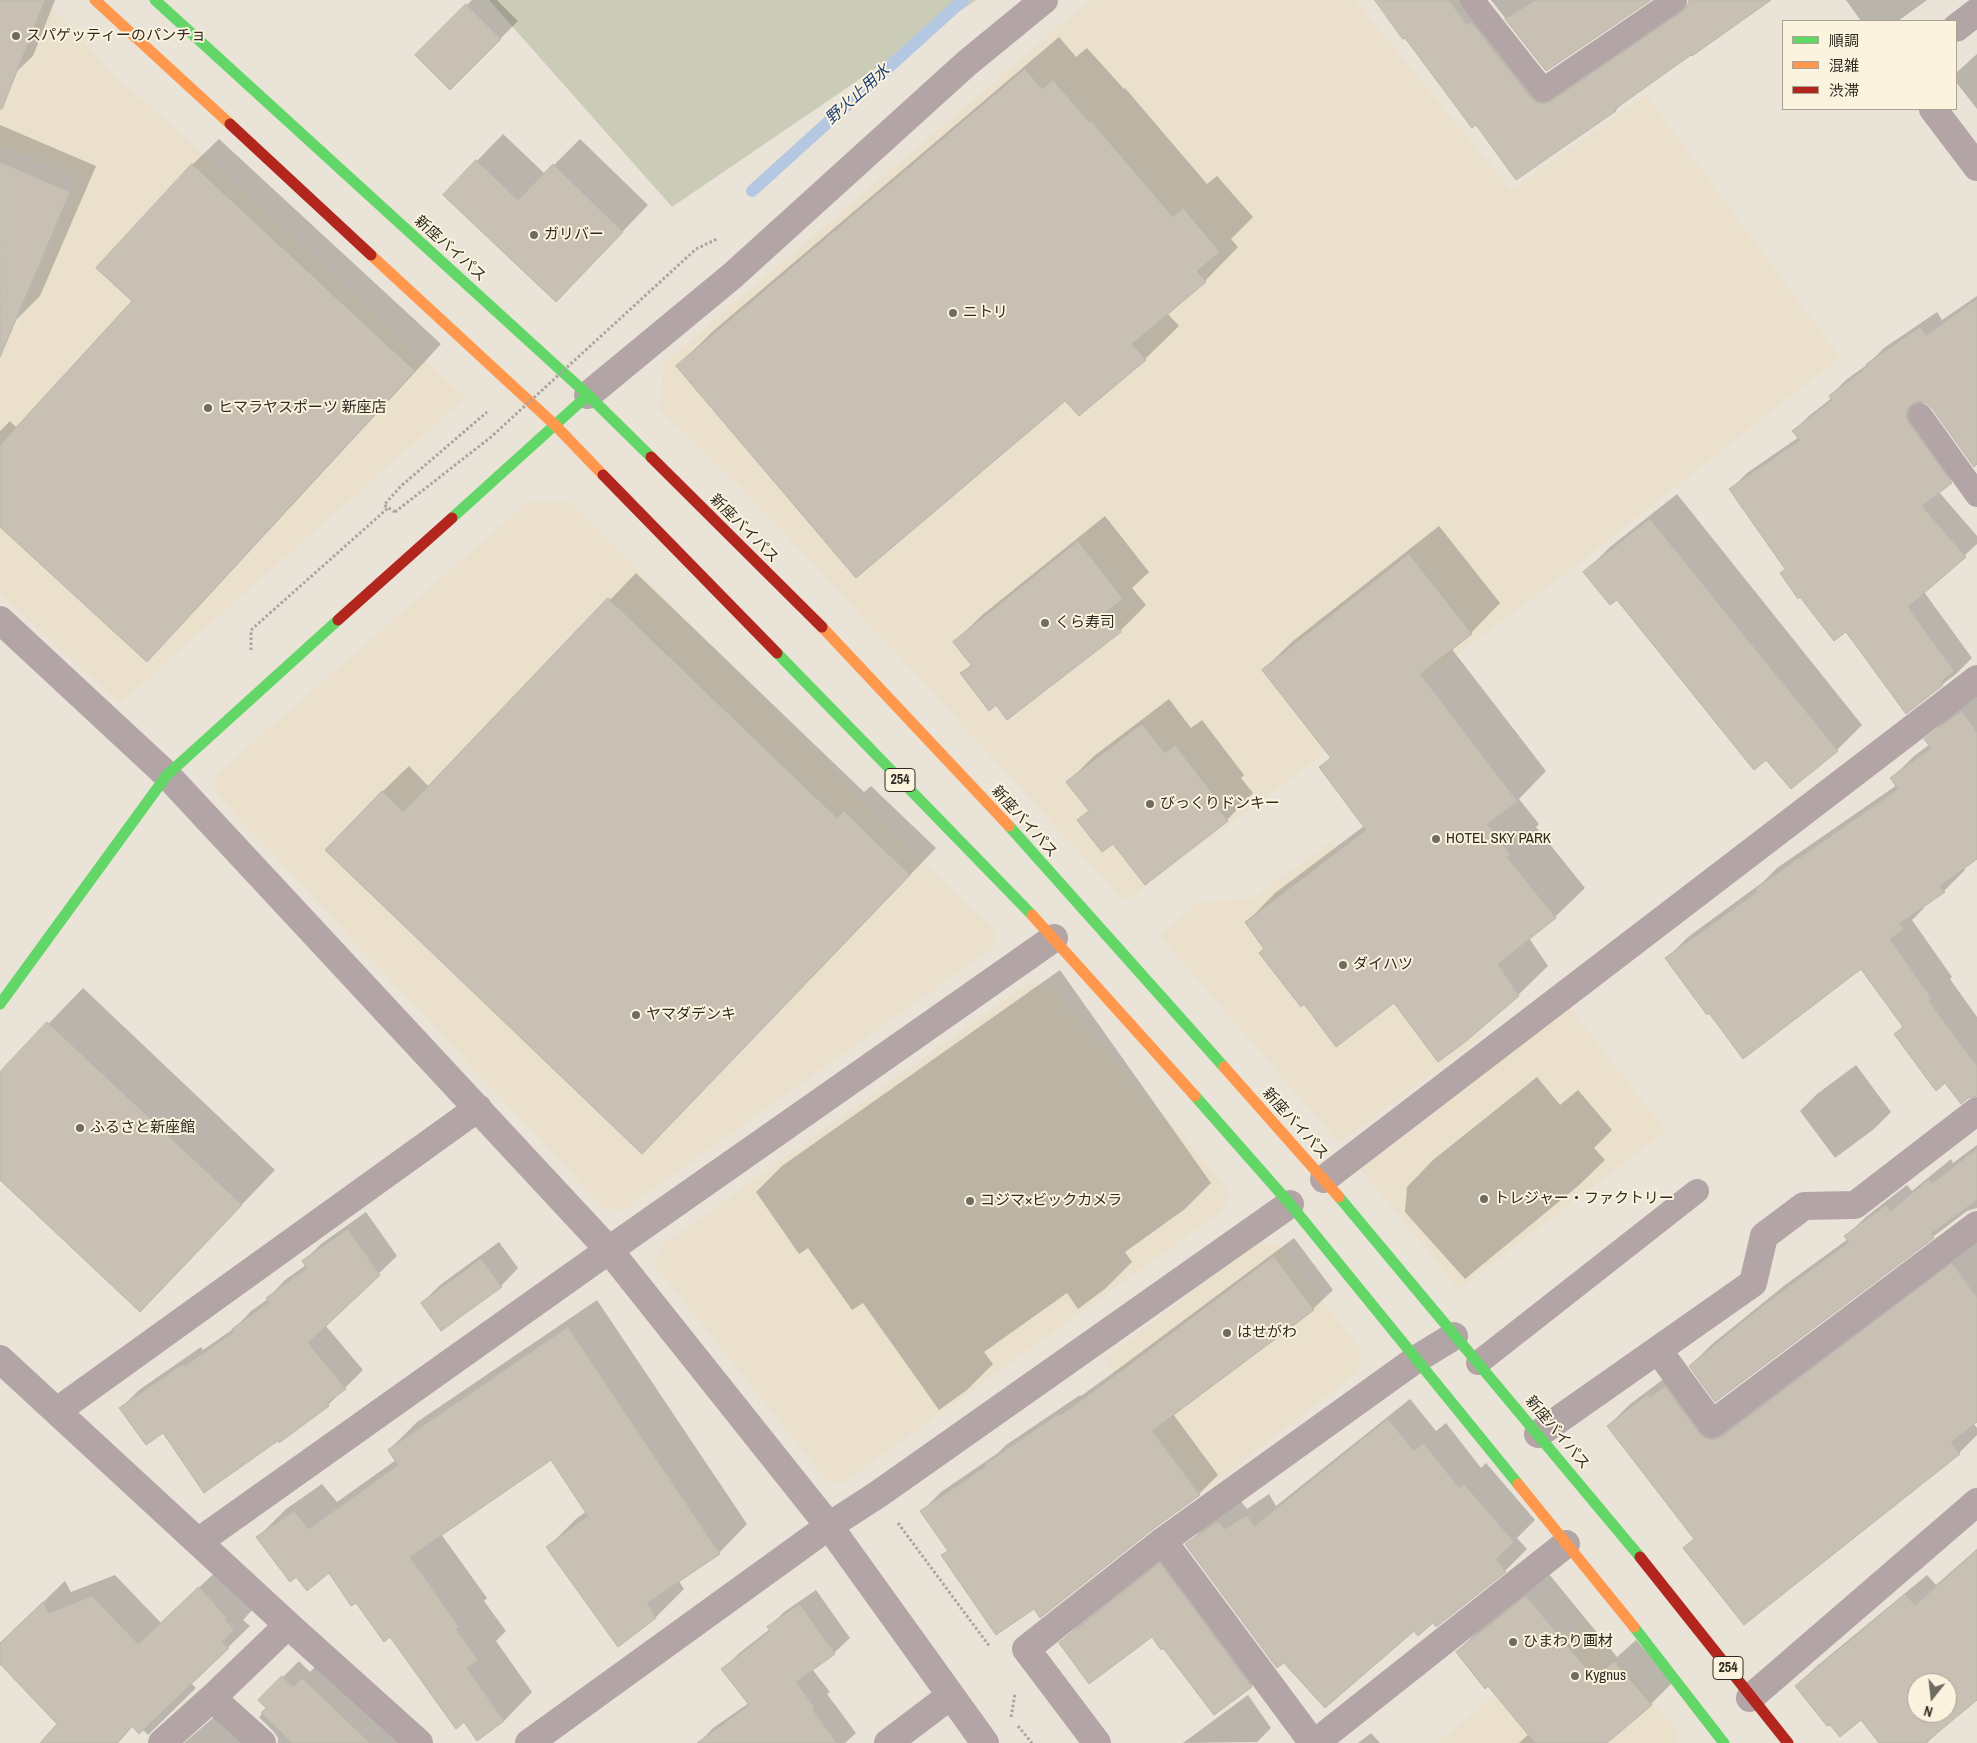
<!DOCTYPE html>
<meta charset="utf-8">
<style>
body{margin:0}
#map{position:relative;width:1977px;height:1743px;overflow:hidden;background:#e9e3d8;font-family:"Archivo Narrow","Noto Sans JP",sans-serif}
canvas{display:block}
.legend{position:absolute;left:1782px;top:20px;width:175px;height:90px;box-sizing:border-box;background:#fcf3df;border:1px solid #aaa394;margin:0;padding:6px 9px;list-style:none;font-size:15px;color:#2e2b23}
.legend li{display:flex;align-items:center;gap:10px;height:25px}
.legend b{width:25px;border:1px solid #aaa394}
.north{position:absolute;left:1907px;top:1673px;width:50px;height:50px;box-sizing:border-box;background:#fcf3df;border:1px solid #aaa394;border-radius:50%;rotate:196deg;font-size:14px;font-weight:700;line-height:20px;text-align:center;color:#2e2b23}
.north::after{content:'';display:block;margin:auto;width:18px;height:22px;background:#6f6b62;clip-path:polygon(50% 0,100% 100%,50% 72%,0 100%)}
</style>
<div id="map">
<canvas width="1977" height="1743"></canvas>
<ul class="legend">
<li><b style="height:6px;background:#63d668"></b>順調</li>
<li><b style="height:6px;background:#ff974d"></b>混雑</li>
<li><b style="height:6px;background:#b3261e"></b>渋滞</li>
</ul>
<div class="north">N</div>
</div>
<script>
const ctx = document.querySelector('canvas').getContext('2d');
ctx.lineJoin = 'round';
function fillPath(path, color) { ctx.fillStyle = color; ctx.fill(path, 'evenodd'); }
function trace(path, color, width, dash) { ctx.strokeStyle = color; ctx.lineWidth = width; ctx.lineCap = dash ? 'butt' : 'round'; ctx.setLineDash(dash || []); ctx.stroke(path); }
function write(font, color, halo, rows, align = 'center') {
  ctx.font = font + ' "Archivo Narrow","Noto Sans JP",sans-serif'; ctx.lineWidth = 4; ctx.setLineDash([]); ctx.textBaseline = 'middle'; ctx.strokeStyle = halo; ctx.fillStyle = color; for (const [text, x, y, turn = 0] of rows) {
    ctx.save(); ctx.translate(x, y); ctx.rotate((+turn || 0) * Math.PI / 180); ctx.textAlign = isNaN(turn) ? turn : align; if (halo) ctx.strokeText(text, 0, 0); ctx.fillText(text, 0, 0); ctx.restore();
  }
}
const built = new Path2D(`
 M0,0h44l75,80 53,45 293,273 -345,305 -120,-109v-273l16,7 62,-149 -78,-34z
 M1090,0h265l156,190 135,-95 194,262 -266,210 -449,335 -225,-245 -160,-171 -81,-77 5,-46z
 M528,502h42l279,282 42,47 104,99v16l-373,265 -19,-4 -387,-414 1,-19z
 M1330,842l153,194 -144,107 -180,-208 39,-32 55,-5z
 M1030,982l20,3 179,205 -3,18 -383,275 -16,-2 -172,-215 5,-19z
 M1566,1003l100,128 -207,158 -103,-125z
 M1257,1243l21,2 84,106 -4,21 -157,121 -97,-134z
 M1586,1620l92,112 -2,11h-239z`);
const green = new Path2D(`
 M489,0h487l-304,207z`);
const shadow = new Path2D(`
 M0,0h55l-22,56 -18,17 -15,-6z
 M472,0h25l21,21 -68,68 -33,-34z
 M1376,0h109l64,82 20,3 120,-82 1,-3h73l-139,101 -8,9 -100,69 -40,-55z
 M1491,0h157l-102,70z
 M1846,0h81l-29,21h-37z
 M1059,37l17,20 11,-9 37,41 1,-1 82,96 10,-8 36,41 -22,22 7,8 -33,34 -38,32 12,13 -34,33 -80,40 -387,-33 34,-34z
 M1977,54v55l-21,-27v-9z
 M0,125l96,41 -56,130 -26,26 -14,-6z
 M503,134l42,40 35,-35 68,66 -66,69 -137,-80z
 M219,139l222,205 -268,290 -173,-109v-94l10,-10 7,7 117,-127 58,-136z
 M1977,296v166l-45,-56 -10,-5 2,5 43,60 -28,26 38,44v8l-53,48 48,66 -16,16 -50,38 -60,-82 -60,-61 -55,-80 16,-16 52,-36 -5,-6 16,-16 22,-17 -2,-2 16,-16 22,-16 16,-16 53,-36 5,8z
 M1677,494l185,231 -25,25 -70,8 -149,-160 -33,-26 25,-25z
 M1105,516l44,56 -17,16 14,17 -26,26 -123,72 -35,-30 10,-9 -18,-21 27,-27z
 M1439,526l61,77 -29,30 -20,15 95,123 -27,28 20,25 -3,3 49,61 -30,29 -26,21 19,28 -30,29 -124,6 -129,-53 -19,-25 29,-30 89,-67 -44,-58 12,-12 -69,-86 30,-29z
 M636,573l228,219 7,-6 65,62 -268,278 -286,-334 27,-26 20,21z
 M1977,695v162l-14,11 2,2 -21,21 -22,15 2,2 -12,12 40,57 -2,2 27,38v78l-3,-1 -13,8 -15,-20 -50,-48 8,-8 -43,-59 -194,-9 21,-21 75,-55 14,-14 120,-83 -5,-7 21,-21 17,-13 -4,-5 21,-21z
 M1169,699l22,29 11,-8 42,55 -3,3 12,15 -26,27 -82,63 -31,-41 -35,-22 10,-10 -21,-28 26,-26z
 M1060,970l151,213 -26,26 -60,43 7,10 -26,26 -28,21 -11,-16 -83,59 9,12 -26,26 -28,20 -76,-107 -11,7 -44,-62 -9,6 -43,-62 26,-26z
 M83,988l192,182 -135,141 -140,-132v-105z
 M1856,1065l35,47 -17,17 -39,29 -35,-47 17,-17z
 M1537,1077l23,28 18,-15 34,40 -18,18 11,12 -27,26 -113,93 -60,-67 2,-25 26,-27z
 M1977,1145v63l-10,3 -251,189 -26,-34 21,-21 74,-60 63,-46 -2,-3 21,-20 40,-31 5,6 39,-32 2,4z
 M366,1212l31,44 -72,69 38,45 -35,35 -48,36 1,-4 -118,-6 -42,-23 18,-18 62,-43 2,3 33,-23 15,-16 17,-12v-1l17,-18 21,-15 -2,-4 17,-17z
 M1294,1238l39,52 -20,19 -140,105 45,61 -19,19 -165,114 -91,-52 5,-6 -26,-39 19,-19 57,-39 8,-8 74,-50 1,1 40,-29z
 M1977,1241v179l-4,3 4,5v7l-18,18 -214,170 -60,-75 10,-10 -87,-112 21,-21 41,-31 51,39z
 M499,1242l19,26 -17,18 -79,17 18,-18z
 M597,1300l150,224 -28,29 -41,27 6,9 -28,28 -38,28 -70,-98 28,-28 11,-8 -36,-53 -110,76 46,64 -3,3 22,30 -10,10 36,51 -28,29 -40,-1 -74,-84 -60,-64 -34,4 -38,-39 28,-28 36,-25 15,18 59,-42 -7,-10 28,-28z
 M1410,1399l26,32 10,-8 35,45 5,-5 49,57 -18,18 10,11 -22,22 -69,54 -3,-4 -19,8 -227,-84 21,-22 32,-23 7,9 22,-15 7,12z
 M1178,1547l91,121 -18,18 -87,-39 -11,-12 -93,8 18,-17z
 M1977,1549v149l-32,27 -18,18h-46l-20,-25 -65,-32 21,-20 110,-91 9,10zM1917,1683h30v30h-30z
 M222,1566l33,41 -12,13 7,6 -59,57 5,5 -48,47 -6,-6 -9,-3 -15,17h-48l-11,-19 -59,-61v-19l65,-63 6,11 44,-17 46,48z
 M1549,1574l68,83 19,-17 37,42 -22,22 -46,39h-86l10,-9 -41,-50 -31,-32 22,-22z
 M816,1590l34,48 -16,15 -22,16 18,23 -3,2 29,39 -11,10h-146l14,-15 36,-25 -26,-33 15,-16 32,-25 -1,-2 15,-15z
 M299,1661l11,11 9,-9 87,80h-222l30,-26 61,26h3v-5l-5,-7 -14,-14 9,-9 -8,-8z
 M1248,1695l23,33 -14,14 -74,1z
 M1371,1733l9,10h-22z`);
const stream = new Path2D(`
 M752,191l211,-191`);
const building = new Path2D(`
 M0,0h45l-43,109h-2z
 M1375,0h74l18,25 4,-3 61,77 5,3 7,2 7,-3 132,-90 4,-5 2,-6h82l-79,56 -1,-1 -76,54 1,2 -100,69 -40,-55 -4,3 -67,-90 -2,1z
 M1536,0h115l-105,71 -41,-52z
 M466,4l35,35 -51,51 -35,-35z
 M1025,69l17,20 11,-9 36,42 2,-1 82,96 10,-9 37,44 -23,19 9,11 -74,62 14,16 -67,56 -14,-15 -209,177 -180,-212z
 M476,160l42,40 35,-36 70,68 -67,70 -113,-107z
 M0,162l70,30 -70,165z
 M192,164l223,207 -268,291 -147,-135v-82l132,-144 -36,-33z
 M1977,299v165l-3,3 -43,-60 -5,-4 -7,-2 -7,3 -5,6 -1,7 3,6 43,60 -30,23 44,51 -58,50 46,64 -13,11 2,3 -37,29 -60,-82 -12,9 -34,-44 -2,2 -18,-26 5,-4 -56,-80 71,-49 -8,-9 40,-31 -3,-4 39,-30 -2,-2 54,-37 6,8z
 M1650,519l188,232 -47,38 -25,-29 -12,10 -137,-170 -7,5 -27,-33z
 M1078,541l45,58 -18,14 16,19 -114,88 -11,-15 -7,6 -29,-38 12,-7 -19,-24z
 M1409,554l63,80 -52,40 98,128 -31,22 24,31 -4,2 49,61 -58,46 21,32 -54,46 -27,20 -44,-59 -58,44 -32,-43 -3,3 -42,-54 5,-4 -19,-27 121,-92 -47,-63 12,-9 -69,-88z
 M608,598l229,220 7,-7 66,64 -268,279 -317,-304 57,-59 21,21z
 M1962,711l15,21v127l-37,27 5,6 -46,32 5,5 -14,10 42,60 -3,2 48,65v30l-9,2 -7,6 -16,-21 -9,8 -42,-57 9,-7 -42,-58 -118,90 -34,-46 -2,2 -42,-57 92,-66 -2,-3 143,-100 -8,-11 41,-30 -7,-9z
 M1142,724l23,29 10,-8 44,57 -4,3 13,16 -83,64 -32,-41 -11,8 -25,-32 12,-9 -23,-29z
 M47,1022l195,183 -102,107 -140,-132v-108z
 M1977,1149v51l-46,34 3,4 -219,164 -26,-36 73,-60 87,-64 -5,-6 42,-31 5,6 38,-32 3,4z
 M348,1229l32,46 -72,68 38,46 -19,14 2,3 -50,37v-3l-75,53 -41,-60 -17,12 -27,-37 64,-44 2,2 49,-34 -2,-3 37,-27 -3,-4 41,-30 -5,-7z
 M1274,1256l40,54 -162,121 48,64 -47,34 -113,89 -6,-9 -38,26 -55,-80 7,-4 -28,-40 66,-45 -1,-2 75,-51 1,2 40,-29z
 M481,1259l21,28 -61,44 -20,-28z
 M1952,1263l25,34v125l-26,20 9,12 -216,171 -61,-77 11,-9 -87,-113 41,-32 2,3 15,-11 35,48 5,4 8,2 8,-3z
 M568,1327l152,227 -73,49 9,15 -38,29 -72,-100 42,-31 -37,-56 -141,97 49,70 -3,2 22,31 -11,8 37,53 -27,20 -13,-19 -8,7 -66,-92 -6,5 -28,-39 -5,3 -22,-33 -22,18 -11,-14 -6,5 -34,-45 38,-26 15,18 89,-64 -10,-15z
 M1388,1419l26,32 10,-8 35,45 5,-4 50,58 -18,17 10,13 -70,55 -3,-4 -15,13 -4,-5 -89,77 -41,-45 -7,5 -92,-124 33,-23 7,8 22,-14 7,11z
 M1977,1550v150l-52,43h-46l-18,-23 -21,17 -10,-12 -3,1 -32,-40 110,-92 10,11zM1917,1683h30v30h-30z
 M1160,1563l92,124 -38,28 -51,-67 -2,2 -9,-13 -63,47 -30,-41z
 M199,1587l28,31 -2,2 9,10 -12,12 7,6 -90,86 -7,-8 -15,17h-77l17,-19 -57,-60v-21l43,-41 6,11 43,-17 46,48z
 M1526,1596l68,82 20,-17 38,44 -45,38h-72l-47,-57 -3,3 -29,-37z
 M800,1604l35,50 -39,28 19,26 -2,2 24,33h-140l52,-38 -28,-36 49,-38 -3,-4z
 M282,1676l11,11 9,-9 68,65h-78l-31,-30 5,-5 -8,-8z`);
const path = new Path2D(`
 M696,249l21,-10
 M395,512l-11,-7 17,-19 86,-74
 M251,650v-20l137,-122
 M898,1523l92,124
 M1011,1717l4,-23
 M1018,1726l14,17`);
const lane = new Path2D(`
 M1472,0l71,90 132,-90
 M1920,415l57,80
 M1478,1363l219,-172`);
const street = new Path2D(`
 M1956,28l21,-16
 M1933,109l44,58
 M588,395l144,-119 235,-213 77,-63
 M0,620l167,155 442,475 220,276 156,217
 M1324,1179l653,-500
 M1658,1350l54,74 265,-199
 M0,1359l288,266 131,118
 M57,1411l421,-303
 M1538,1434l215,-151 11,-47 40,-30 51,-1 122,-94
 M1163,1541l150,202
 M198,1542l411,-292 445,-312
 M212,1698l50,45
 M1750,1698l227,-196
 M162,1743l50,-45 76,-73
 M529,1743l300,-217 48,-31 413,-291
 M888,1743l62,-47
 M1097,1743l-71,-94 137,-108 252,-181 39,-24
 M1315,1743l251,-199`);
const fast = new Path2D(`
 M155,0l433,395 63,62
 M452,518l136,-123
 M777,653l255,262
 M1009,826l215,241
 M0,1004l167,-229 171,-155
 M1195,1096l95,108 228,280
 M1339,1197l301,360
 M1634,1627l90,116`);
const slow = new Path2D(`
 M95,0l135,124
 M371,255l184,170 48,50
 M822,627l187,199
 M1032,915l163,181
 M1224,1067l115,130
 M1518,1484l116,143`);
const jam = new Path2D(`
 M230,124l141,131
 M651,457l171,170
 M603,475l174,178
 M338,620l114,-102
 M1640,1557l148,186`);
const pathBridge = new Path2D(`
 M395,512l96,-75 205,-188`);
const markers = [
 [16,36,5,"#6f6b62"],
 [534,235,5,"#6f6b62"],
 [953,313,5,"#6f6b62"],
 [208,408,5,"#6f6b62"],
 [1045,623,5,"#6f6b62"],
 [1150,804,5,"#6f6b62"],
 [1436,839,5,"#6f6b62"],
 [1343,965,5,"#6f6b62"],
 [636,1015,5,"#6f6b62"],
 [80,1128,5,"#6f6b62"],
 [1484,1199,5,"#6f6b62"],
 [970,1201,5,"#6f6b62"],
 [1227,1333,5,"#6f6b62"],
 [1513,1642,5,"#6f6b62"],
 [1575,1676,5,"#6f6b62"]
];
const shields = [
 [900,780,30],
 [1728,1668,30]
];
const shieldNames = [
 ["254",900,780],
 ["254",1728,1668]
];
const poiNames = [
 ["スパゲッティーのパンチョ",26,36],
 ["ガリバー",544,235],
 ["ニトリ",963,313],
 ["ヒマラヤスポーツ 新座店",218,408],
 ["くら寿司",1055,623],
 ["びっくりドンキー",1160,804],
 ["HOTEL SKY PARK",1446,839],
 ["ダイハツ",1353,965],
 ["ヤマダデンキ",646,1015],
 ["ふるさと新座館",90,1128],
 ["トレジャー・ファクトリー",1494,1199],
 ["コジマ×ビックカメラ",980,1201],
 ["はせがわ",1237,1333],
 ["ひまわり画材",1523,1642],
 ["Kygnus",1585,1676]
];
const streetNames = [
 ["新座バイパス",450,249,42],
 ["新座バイパス",744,529,45],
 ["新座バイパス",1024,822,48],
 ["新座バイパス",1295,1124,48],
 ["新座バイパス",1557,1433,50]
];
const waterNames = [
 ["野火止用水",858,95,-42]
];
fillPath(built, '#eae0cc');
fillPath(green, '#cbccb7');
fillPath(shadow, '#0003');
trace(stream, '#b4c8e2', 12);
fillPath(building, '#c8c1b3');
trace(building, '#bab5ad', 1);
trace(path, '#aca2a1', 3, [2.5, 2.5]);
trace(lane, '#b3a4a6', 24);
trace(street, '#b3a4a6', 28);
trace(fast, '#63d668', 11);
trace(slow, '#ff974d', 11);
trace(jam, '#b3261e', 11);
trace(pathBridge, '#aca2a1', 3, [2.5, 2.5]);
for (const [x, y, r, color] of markers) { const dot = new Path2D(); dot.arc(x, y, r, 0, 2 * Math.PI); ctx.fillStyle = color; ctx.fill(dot); trace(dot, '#fcf3df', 2); }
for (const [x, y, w] of shields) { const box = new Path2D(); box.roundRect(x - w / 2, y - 11.5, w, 23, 4); ctx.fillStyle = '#fcf3df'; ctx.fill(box); trace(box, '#2e2b23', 1); }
write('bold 14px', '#2e2b23', null, shieldNames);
write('15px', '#2e2b23', '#fcf3df', poiNames, 'left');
write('15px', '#2e2b23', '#fcf3df', streetNames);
write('italic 16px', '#1b4175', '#fcf3df', waterNames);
</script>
